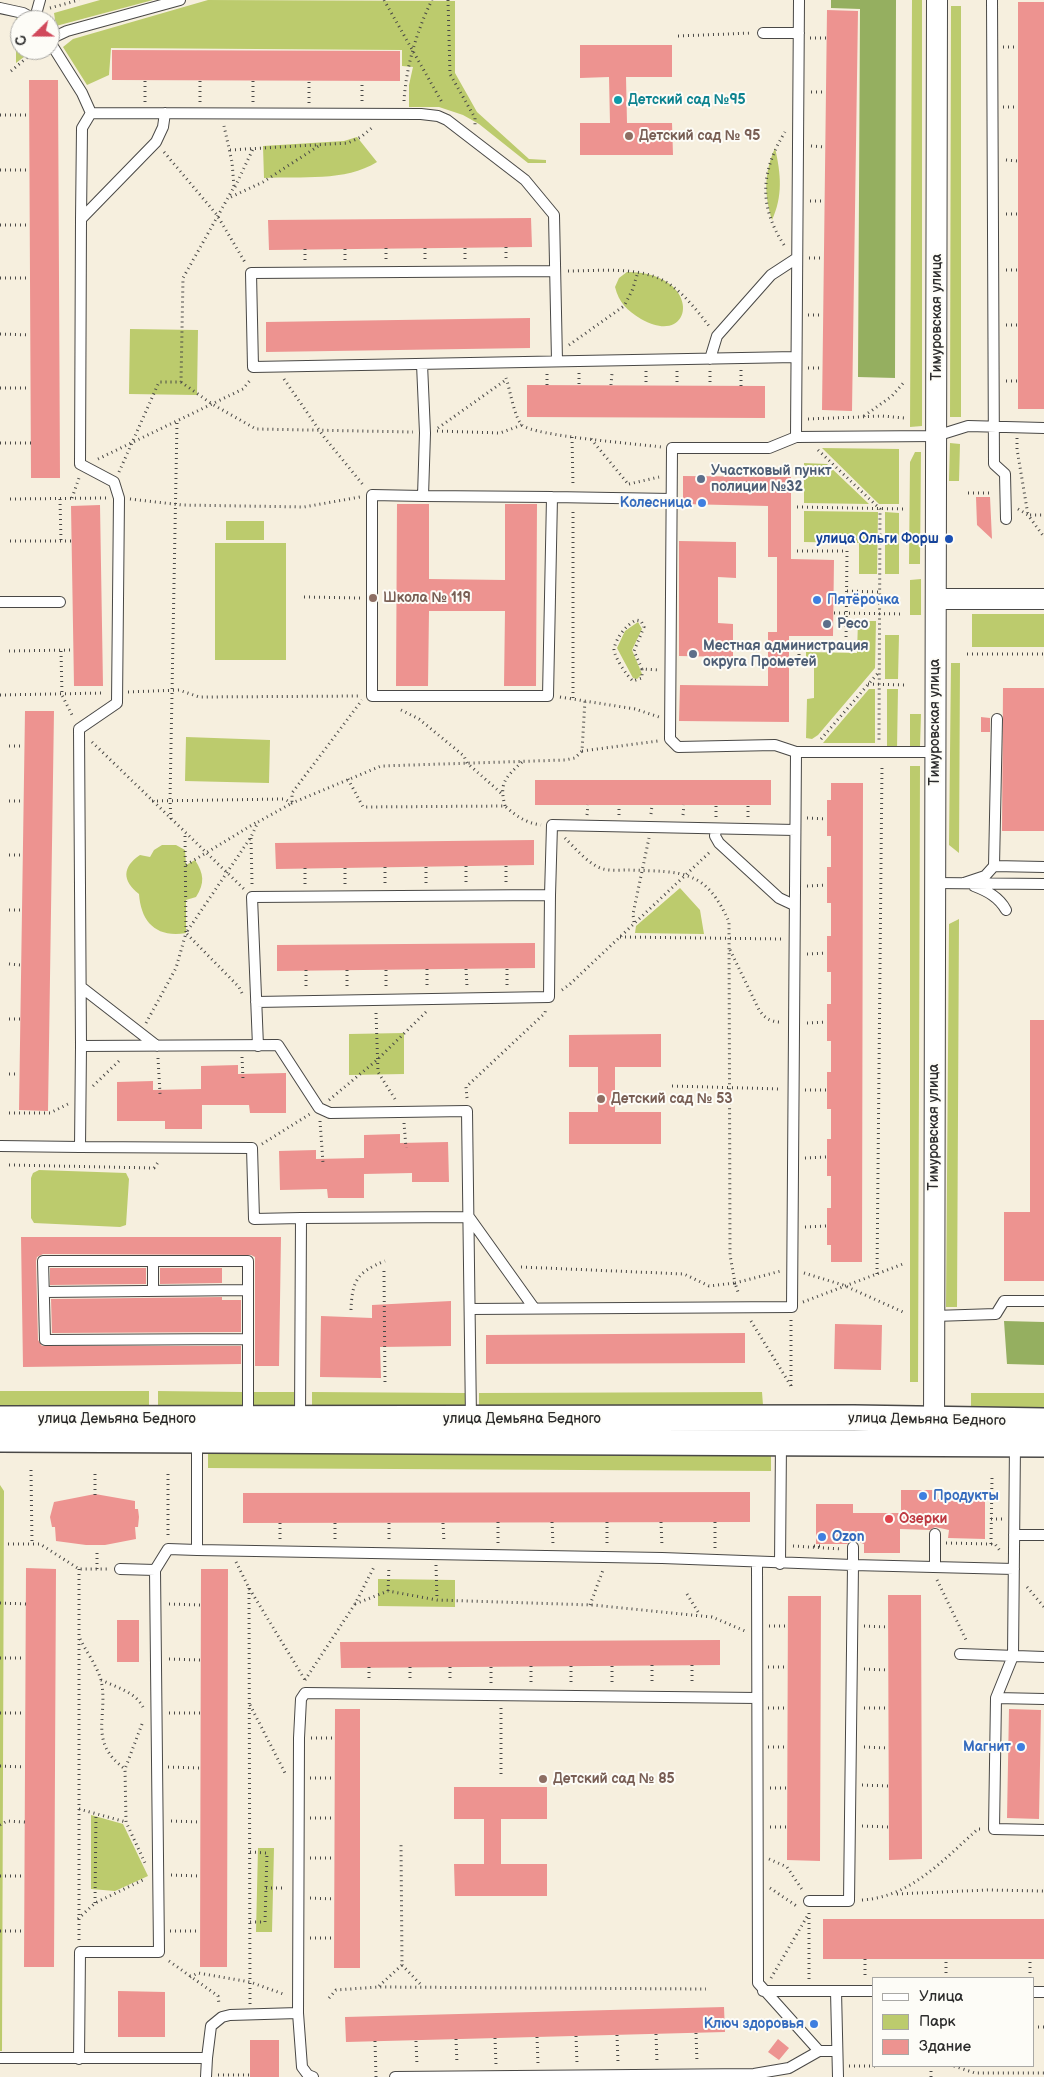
<!DOCTYPE html>
<meta charset="utf-8">
<style>
body{margin:0}
#map{position:relative;width:1044px;height:2077px;overflow:hidden;background:#f6efde;font-family:"Balsamiq Sans",sans-serif}
canvas{display:block}
.legend{position:absolute;left:872px;top:1977px;width:162px;height:90px;box-sizing:border-box;background:#fdfcf7;border:1px solid #a9a8a5;margin:0;padding:6px 9px;list-style:none;font-size:15px;color:#2b2b2b}
.legend li{display:flex;align-items:center;gap:10px;height:25px}
.legend b{width:25px;border:1px solid #a9a8a5}
.north{position:absolute;left:10px;top:10px;width:50px;height:50px;box-sizing:border-box;background:#fdfcf7;border:1px solid #a9a8a5;border-radius:50%;rotate:248deg;font-size:14px;font-weight:700;line-height:20px;text-align:center;color:#2b2b2b}
.north::after{content:'';display:block;margin:auto;width:18px;height:22px;background:#d1495b;clip-path:polygon(50% 0,100% 100%,50% 72%,0 100%)}
</style>
<div id="map">
<canvas width="1044" height="2077"></canvas>
<ul class="legend">
<li><b style="height:6px;background:#fff"></b>Улица</li>
<li><b style="height:14px;background:#bccb6d"></b>Парк</li>
<li><b style="height:14px;background:#ed9390"></b>Здание</li>
</ul>
<div class="north">С</div>
</div>
<script>
const ctx = document.querySelector('canvas').getContext('2d');
ctx.lineJoin = 'round';
function fillPath(path, color) { ctx.fillStyle = color; ctx.fill(path, 'evenodd'); }
function trace(path, color, width, dash) { ctx.strokeStyle = color; ctx.lineWidth = width; ctx.lineCap = dash ? 'butt' : 'round'; ctx.setLineDash(dash || []); ctx.stroke(path); }
function write(font, color, halo, rows, align = 'center') {
  ctx.font = font + ' "Balsamiq Sans",sans-serif'; ctx.lineWidth = 4; ctx.setLineDash([]); ctx.textBaseline = 'middle'; ctx.strokeStyle = halo; ctx.fillStyle = color; for (const [text, x, y, turn = 0] of rows) {
    ctx.save(); ctx.translate(x, y); ctx.rotate((+turn || 0) * Math.PI / 180); ctx.textAlign = isNaN(turn) ? turn : align; if (halo) ctx.strokeText(text, 0, 0); ctx.fillText(text, 0, 0); ctx.restore();
  }
}
const green = new Path2D(`
 M100,0h53l-97,26 -2,-13z
 M208,0l247,1v72l22,39 52,47 17,1v3h-18l-49,-39 -16,-9 -24,-8h-30v-22l4,-18 -11,-1v-16l-291,-2 -2,27 -22,10 -24,-38 10,-8z
 M912,0h10v426l-12,1z
 M951,6h10v411h-11z
 M16,18l6,2h-2v30h13l-17,13z
 M357,137l20,25c-32,20 -76,14 -113,16l-1,-32 81,-5z
 M775,148c6,26 8,48 -3,72 -8,-26 -8,-47 3,-72z
 M627,272c77,0 68,78 14,47 -14,-9 -22,-16 -26,-32l4,-9z
 M130,329l68,1 -1,65 -68,-1z
 M950,443l10,1 -1,37h-10z
 M822,448l77,1v55h-20z
 M915,452h6l-1,112h-11l1,-102z
 M804,463l23,1 42,40 -65,-1z
 M804,511l74,1 -1,62h-18v-31l-55,-1z
 M885,512l14,1v61h-14z
 M226,521h38v19h-38z
 M215,543h71v117h-71z
 M921,579v36h-11v-35z
 M972,614h72v33h-72z
 M858,621h18l-1,47 -57,67 -6,4 -6,-1 1,-39 7,-1v-34h-8v-12l51,1z
 M638,622l4,7 -10,21 10,24 -5,5 -4,-1 -16,-30 8,-17z
 M885,635h14l-1,44h-13z
 M951,663h9l-1,190 -10,-8z
 M869,689h6v54h-52z
 M887,689h11l-1,60h-10z
 M910,714h11l-1,32h-10z
 M186,737l84,3 -1,43 -84,-2z
 M910,766h10l-2,616h-8z
 M162,845h14l9,5 1,15 9,-5c9,14 10,23 1,37l-10,3v33c-30,5 -45,-11 -47,-39 -17,-13 -17,-27 1,-39l10,2 4,-7z
 M680,888l20,22 4,24 -69,-1 1,-7z
 M959,919l-2,388h-11l3,-383z
 M404,1033v41l-55,1v-41z
 M39,1170l87,3 3,6 -3,46 -6,2 -86,-4 -3,-5v-40l2,-5z
 M0,1391h149v15l-149,-1z
 M158,1391l84,1v14h-84z
 M253,1392h41v14l-41,-1z
 M312,1392l153,1v14l-153,-1z
 M762,1392l1,13 -284,1v-13z
 M971,1393h73v16l-73,-1z
 M208,1452l563,3v16l-563,-3z
 M0,1485l4,6 -2,560h-2z
 M378,1579l77,1v27l-77,-1z
 M91,1815l32,9 25,52 -33,15 -24,-2z
 M258,1848h16l-2,84h-16z`);
const forest = new Path2D(`
 M831,0h65l-1,378 -37,-1 2,-368 -29,-1z
 M1004,1321l40,1v43l-37,-1z`);
const building = new Path2D(`
 M1018,2h26v407h-26z
 M827,10l31,1 -6,400 -30,-1z
 M580,45h92v32h-46l1,46h45l1,32h-93v-32h30l-1,-46 -29,1z
 M112,50l288,1v30l-288,-1z
 M29,80h29l2,398h-29z
 M531,218l1,29 -263,3 -1,-30z
 M530,318v30l-264,4v-30z
 M527,385l238,1v32l-238,-1z
 M683,476l108,1v82l43,1 -1,76h-44v86l-110,-1 1,-36 88,1v-54h9v-75h-9v-51l-85,-2z
 M976,497h14l2,42 -15,-14z
 M397,504h32v75l76,1v-76h32l-1,182h-32l1,-75h-76l-1,75h-32z
 M100,505l3,181h-29l-3,-180z
 M679,541l57,1v36l-18,-1v46l15,1v33l-54,-1z
 M1003,688h41v143h-42z
 M25,711h29l-6,400 -29,-1z
 M981,717l9,1v14h-9z
 M535,780h236v25h-236z
 M831,783h32l-1,479h-31v-17h-4v-37h4v-32h-4v-37h4v-30h-4v-37h4v-31h-4v-37h4v-32h-4v-36h4v-33h-4v-36h4v-31h-4v-36h4z
 M534,840v25l-258,4 -1,-26z
 M535,943v25l-258,3v-26z
 M1030,1020h14v261h-40v-69h26z
 M661,1034v33h-46v45h46v32h-92v-32h29v-45h-29v-32z
 M238,1065v9l48,-1v40h-36l-1,-8h-47v24h-37v-8h-48v-39l36,-1v9l48,-1v-23z
 M400,1134v9l48,-1 1,40h-37v-9l-48,1v24h-36l-1,-9 -47,1 -1,-39 37,-1v9l48,-1v-23z
 M21,1237h260l-2,129h-24v-109l-4,-2 -208,-1 -6,3 -1,4 2,79 4,6h199v18l-218,3z
 M50,1268h96v16l-96,1z
 M160,1268h62v15l-62,1z
 M222,1297v3h19v32l-189,1 -1,-34z
 M451,1301v45l-71,1 1,31 -61,-1 1,-61 51,2v-13z
 M835,1324l47,1 -1,45 -47,-1z
 M745,1333v30l-259,1v-29z
 M901,1490h37v9h47v40l-37,-1 1,-8 -14,-3 -5,3 -30,-1v24h-36v-9l-11,-4 -6,4h-31v-40h37v9h48z
 M750,1492v30l-507,1v-30z
 M95,1494l40,7v8h3l1,8 -1,10h-3l1,12 -31,6h-19l-30,-4 -1,-14h-3l-2,-10 4,-15z
 M26,1568l30,1 -2,398h-30z
 M201,1569h27l-1,398h-27z
 M888,1595h33l1,264 -33,1z
 M788,1596h33l-1,265 -33,-1z
 M117,1620h22v42h-22z
 M720,1640v25l-379,3 -1,-26z
 M335,1709h25v259h-26z
 M1009,1709l32,1 -2,109 -32,-1z
 M454,1787h93v32h-46v45h46v32h-92l-1,-32h30v-45h-30z
 M823,1919h221v40h-221z
 M118,1991l47,1v45h-47z
 M724,2007l1,25 -379,10 -1,-25z
 M778,2039l11,9 -10,12 -11,-8z
 M250,2040h29v37h-29z`);
const path = new Path2D(`
 M384,0l59,104
 M448,0l2,74 25,44v7
 M50,8l29,-8
 M678,36l74,-3
 M810,38h17
 M1003,47h15
 M11,71l25,-21
 M253,81v22
 M811,92h15
 M362,101v-20
 M404,101c2,-34 13,-71 28,-101
 M145,102v-22
 M200,102v-22
 M309,103v-22
 M1003,107h15
 M0,115h30
 M811,146l14,1
 M230,150l118,-7 13,-6 13,-11
 M164,152l53,63 29,49
 M1006,160l12,1
 M0,170h30
 M235,187l18,-38
 M231,197l32,-15 57,-37
 M810,201h14
 M1006,214h12
 M0,225h30
 M784,245c-26,-40 -23,-74 1,-113
 M506,247v12
 M386,248v12
 M425,248v12
 M465,248v12
 M305,249v12
 M345,249v12
 M809,258h15
 M1006,270h12
 M568,271c33,0 77,-6 104,15 14,10 26,26 37,40
 M0,278h30
 M808,315h15
 M1006,325h12
 M0,334l30,1
 M569,345l55,-39 8,-15 6,-19
 M808,368h14
 M646,371v14
 M677,371v15
 M710,371v15
 M579,373v12
 M506,378c4,11 8,39 16,47 11,11 118,19 139,22
 M284,379l40,58 40,49
 M1006,381h12
 M181,382l31,22 44,25 157,3
 M547,385v-12
 M611,385l1,-12
 M741,386v-17
 M0,388h30
 M864,416l28,-20 13,-15
 M808,419l74,-3 23,2
 M438,428l69,-49
 M437,431l63,2 22,-8
 M572,437l1,49
 M1017,438v11l11,66h16
 M591,439l38,46
 M0,443h31
 M818,450l62,59 -1,231
 M98,459l145,-70 8,-10
 M119,472l40,-90h22l2,-104 51,-91 -2,-25 -8,-36
 M629,484l30,-7
 M968,493h24
 M72,498l7,-20
 M10,499l97,-1
 M60,499l1,43
 M130,499l52,6 122,2 56,-10
 M797,507l108,2
 M1018,509l10,6 16,22
 M10,541h62
 M797,551h50l-1,93h-47v17
 M847,591l33,1
 M304,597l57,1
 M834,613l70,1
 M9,651l64,-1
 M61,651l1,44 11,22
 M967,654h77
 M642,669l-8,-18 10,-24 -3,-6 -5,-1c-10,5 -20,18 -22,29 0,8 13,27 19,32l9,-3v-9l17,1
 M868,684l36,1
 M128,692l51,-2 20,7 161,-1
 M0,695l104,-2
 M560,697l75,12 24,8
 M573,698v-188
 M401,710l18,9 45,37 3,7 34,30
 M821,739l58,-67
 M92,742l152,147
 M9,746h15
 M582,751l76,-10
 M348,779l15,28 142,-1c11,10 21,17 36,19
 M9,801h14
 M152,801l132,-2 8,4 89,-37 184,-6 10,-2 7,-7 3,-51
 M505,806c-6,-23 0,-28 17,-44
 M651,814l1,-9
 M587,815l1,-10
 M619,815v-10
 M683,815l1,-10
 M716,817v-12
 M748,817v-12
 M807,818l20,1
 M171,819l-1,-18 7,-379
 M251,838l1,46
 M565,838c10,10 24,27 38,31 8,2 19,1 27,1 52,2 76,-1 99,52l1,333 5,28 46,-12
 M9,855h14
 M186,865l71,-43
 M466,866v17
 M506,866v17
 M385,867v17
 M426,867v17
 M305,868v17
 M345,868v17
 M807,886l20,-1
 M9,910h13
 M634,922l-1,-8 16,-76
 M620,937l163,2
 M730,950l29,60c6,8 11,12 22,12
 M807,954l20,-1
 M9,964l12,1
 M427,969v17
 M466,969l1,17
 M507,969v16
 M306,970v20
 M347,970v19
 M386,970v17
 M562,990l7,-5 142,-134
 M242,993l-3,-6 -53,-54 65,-96 7,-15 34,-19v-10l70,-93
 M376,1013l2,59 17,27
 M9,1019h11
 M146,1023l30,-55 10,-35 -1,-100
 M807,1023l20,-1
 M242,1057l1,22
 M158,1058l2,36
 M9,1074h10
 M93,1086l28,-27
 M672,1086l109,3
 M805,1090h22
 M467,1098l-1,-11 79,-74 1,-5
 M329,1100l48,-40 49,-48
 M9,1113h41l18,-9
 M320,1121l3,42
 M404,1123l2,25
 M262,1144l48,-30
 M805,1158l22,-1
 M9,1165l145,3 5,-7
 M805,1227l22,-1
 M521,1267l163,7 25,12 26,-3 4,12
 M384,1271l1,113
 M804,1273l39,12 60,27
 M877,1274l5,-510
 M803,1302l100,-38
 M351,1310c1,-29 6,-38 34,-49
 M751,1321l40,65
 M791,1386v-66
 M31,1470l1,75
 M168,1474v62
 M95,1495v-22
 M991,1519h12
 M498,1522v22
 M552,1522l1,22
 M607,1522v22
 M661,1522l1,24
 M715,1522v27
 M280,1523v17
 M335,1523v17
 M389,1523v19
 M443,1523l1,19
 M946,1543l45,1 1,-68
 M8,1544h32l39,25h28
 M991,1544h4l6,8
 M793,1546l49,3
 M814,1546h8v-2
 M236,1562l13,26 56,92
 M436,1565l1,35
 M79,1569v372
 M97,1569v-19
 M937,1580l30,62
 M1027,1587l17,20
 M249,1588l1,416
 M388,1591l1,-25
 M687,1594l13,21
 M0,1603l26,1
 M169,1604l31,1
 M355,1604l33,-13 49,9 156,5 119,12 33,14
 M590,1605l13,-35
 M769,1626h19
 M864,1626l24,1
 M80,1639c6,12 17,27 21,41 8,36 -14,61 24,89
 M0,1658h25
 M169,1659l31,1
 M652,1665v20
 M692,1665v19
 M531,1666v17
 M571,1666v17
 M612,1666v19
 M369,1667v15
 M410,1667v14
 M450,1667v14
 M491,1667v17
 M768,1667h20
 M864,1669l24,1
 M101,1680c15,7 34,12 42,27
 M305,1680l50,-76 20,-39
 M250,1705l35,68
 M768,1708h20
 M864,1708h24
 M0,1713h25
 M169,1713h31
 M142,1724l-17,45 1,53 19,41
 M311,1738h24
 M768,1747h20
 M864,1747l24,1
 M0,1766l25,1
 M168,1767l32,1
 M501,1774v-67
 M310,1778h25
 M862,1785l26,1
 M770,1788h17
 M79,1809l47,13
 M310,1818h25
 M171,1821l29,1
 M0,1825l7,-4 18,1
 M862,1826l27,1
 M770,1827h17
 M250,1852l17,1 -2,69h-15
 M310,1858h25
 M769,1859l18,8 16,24
 M171,1875l29,1
 M0,1876h24
 M266,1888h20
 M770,1888l28,19
 M897,1894l90,-4 57,1
 M310,1898l25,1
 M862,1900c49,-3 81,-40 116,-71h4
 M95,1903l1,-90
 M78,1919l17,-16 50,-24
 M0,1931h24
 M170,1931h30
 M310,1938h24
 M865,1959v19
 M169,1961l49,35 1,8
 M402,1965l20,21
 M190,1977l8,-4 52,9 36,13
 M771,1978l37,-63
 M946,1978v-19
 M1030,1978v-19
 M809,1979v-66
 M379,1986l23,-21 -1,-121
 M329,1998l7,-8 42,-3 328,2
 M1033,2027h11
 M696,2033l1,30
 M656,2034l1,29
 M617,2035l1,27
 M576,2036l1,27
 M537,2037l1,27
 M495,2038l1,27
 M456,2039l1,25
 M375,2041l1,36
 M416,2041l1,24
 M849,2066h29
 M931,2066v11
 M954,2066l21,7h69
 M218,2075h32`);
const service = new Path2D(`
 M799,0l-3,437 -27,11h-97l-2,291 8,8 97,-2 21,7h139
 M992,0l2,464 11,10 1,45
 M0,8l23,5 13,7
 M35,18l5,-18
 M763,33h36
 M50,39l17,-8 113,-31
 M50,42l32,51 9,20
 M91,113l330,1 17,2 9,4 78,60 29,35 3,146
 M81,219l1,-91 9,-15
 M555,271l-304,2 2,94 543,-10
 M710,359l7,-23 54,-61 26,-17
 M422,364l3,69 -2,63 -51,-1v201h176l4,-199 -129,-1
 M796,437l140,-1 32,-10 76,2
 M552,497l120,2
 M0,602h60
 M716,829l-1,7 4,7 60,55 15,7
 M994,866l50,1
 M935,883l109,1
 M964,883l21,-7 9,-10 3,-147
 M974,886c13,5 25,11 32,24
 M81,987l76,59
 M256,1002l293,-5 1,-102
 M81,1046l-2,-317 38,-26 2,-205 -5,-16 -34,-18 1,-245 75,-77 7,-15 2,-14
 M258,1046l-6,-149 298,-2 2,-70 243,5
 M0,1146l80,1 1,-101 197,-1 41,63 11,5 137,-2 4,308
 M80,1147l172,1 2,71 47,-1
 M469,1217l65,91
 M153,1291v-30
 M44,1292l204,-2
 M470,1309l322,-2 4,-555
 M934,1316l62,-2 8,-13h40
 M248,1339l-203,1 -2,-79h205v157
 M300,1419l1,-201 168,-1
 M1015,1444l-2,212 -17,42 -2,131 50,1
 M1014,1535h30
 M853,1547v18l161,4
 M197,1550l465,8 191,7 -4,336h-40
 M757,1563l1,420 61,68h17
 M780,1564l1,-122
 M935,1567v-33
 M120,1569l35,1
 M960,1654l84,3
 M996,1698l48,1
 M763,1991h110
 M836,1991l2,86
 M1033,1992h11
 M0,2058h207l-1,19
 M207,2058l4,-32 11,-9 8,-2 68,-2
 M79,2059l1,-107h79l-4,-382 13,-21 29,1v-110
 M313,2077l-5,-2 -6,-8 -4,-54 1,-275 2,-39 4,-6 452,5
 M395,2077l359,-3 35,-6 30,-17`);
const minor = new Path2D(`
 M936,599h108
 M934,1433l3,-1433`);
const tertiary = new Path2D(`
 M0,1419l854,-1 190,3
 M0,1439l1044,5`);
const markers = [
 [618,100,5,"#0f9aa8"],
 [629,136,5,"#8d6e63"],
 [701,479,5,"#5c6f8a"],
 [702,503,5,"#3f7fe0"],
 [949,539,5,"#1a4fb4"],
 [373,598,5,"#8d6e63"],
 [817,600,5,"#3f7fe0"],
 [827,624,5,"#5c6f8a"],
 [693,654,5,"#5c6f8a"],
 [601,1099,5,"#8d6e63"],
 [923,1496,5,"#3f7fe0"],
 [889,1519,5,"#e0444e"],
 [822,1537,5,"#3f7fe0"],
 [1021,1747,5,"#3f7fe0"],
 [543,1779,5,"#8d6e63"],
 [814,2024,5,"#3f7fe0"]
];
const cultureNames = [
 ["Детский сад №95",628,100]
];
const educationNames = [
 ["Детский сад № 95",639,136],
 ["Школа № 119",383,598],
 ["Детский сад № 53",611,1099],
 ["Детский сад № 85",553,1779]
];
const streetNames = [
 ["Тимуровская улица",937,317,-90],
 ["Тимуровская улица",935,722,-90],
 ["Тимуровская улица",934,1127,-90],
 ["улица Демьяна Бедного",117,1419],
 ["улица Демьяна Бедного",522,1419],
 ["улица Демьяна Бедного",927,1420,1]
];
const serviceNames = [
 ["Участковый пункт",711,471],
 ["полиции №32",711,487],
 ["Ресо",837,624],
 ["Местная администрация",703,646],
 ["округа Прометей",703,662]
];
const shopNames = [
 ["Колесница",692,503],
 ["Пятёрочка",827,600,"left"],
 ["Продукты",933,1496,"left"],
 ["Ozon",832,1537,"left"],
 ["Магнит",1011,1747],
 ["Ключ здоровья",804,2024]
];
const transitNames = [
 ["улица Ольги Форш",939,539]
];
const healthNames = [
 ["Озерки",899,1519]
];
fillPath(green, '#bccb6d');
fillPath(forest, '#95af60');
fillPath(building, '#ed9390');
trace(service, '#494846', 12);
trace(minor, '#494846', 22);
trace(tertiary, '#494846', 28);
trace(path, '#494846', 3, [1, 4]);
trace(service, '#fff', 10);
trace(minor, '#fff', 20);
trace(tertiary, '#fff', 25);
for (const [x, y, r, color] of markers) { const dot = new Path2D(); dot.arc(x, y, r, 0, 2 * Math.PI); ctx.fillStyle = color; ctx.fill(dot); trace(dot, '#fdfcf7', 2); }
write('bold 14px', '#0d838f', '#fdfcf7', cultureNames, 'left');
write('bold 14px', '#785e54', '#fdfcf7', educationNames, 'left');
write('14px', '#2b2b2b', '#fdfcf7', streetNames);
write('bold 14px', '#4e5e75', '#fdfcf7', serviceNames, 'left');
write('bold 14px', '#366cbe', '#fdfcf7', shopNames, 'right');
write('bold 14px', '#164399', '#fdfcf7', transitNames, 'right');
write('bold 14px', '#be3a42', '#fdfcf7', healthNames, 'left');
</script>
